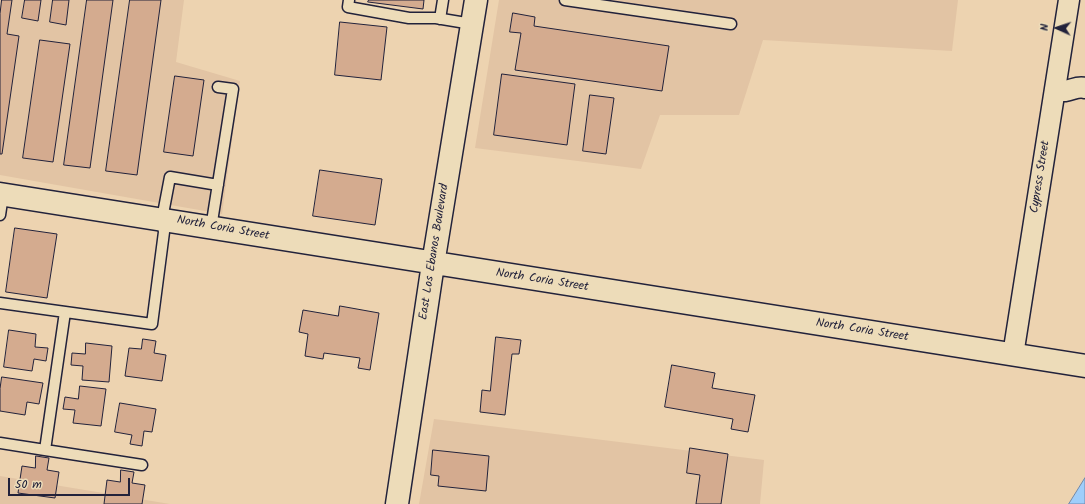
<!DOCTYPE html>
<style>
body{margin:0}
#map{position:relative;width:1085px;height:504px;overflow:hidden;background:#edd3b0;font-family:Kalam,sans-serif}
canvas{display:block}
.north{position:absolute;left:1037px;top:8px;width:40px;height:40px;-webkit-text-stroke:3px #eddcb9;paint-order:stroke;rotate:273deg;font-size:11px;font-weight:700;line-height:16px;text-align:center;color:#22223b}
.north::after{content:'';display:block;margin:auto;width:14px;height:18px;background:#22223b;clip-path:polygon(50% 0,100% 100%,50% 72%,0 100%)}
.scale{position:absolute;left:8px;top:478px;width:122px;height:18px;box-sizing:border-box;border:2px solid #22223b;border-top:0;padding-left:5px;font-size:12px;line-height:14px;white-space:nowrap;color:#22223b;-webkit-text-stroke:3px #eddcb9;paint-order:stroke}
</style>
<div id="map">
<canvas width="1085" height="504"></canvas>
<div class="north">N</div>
<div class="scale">50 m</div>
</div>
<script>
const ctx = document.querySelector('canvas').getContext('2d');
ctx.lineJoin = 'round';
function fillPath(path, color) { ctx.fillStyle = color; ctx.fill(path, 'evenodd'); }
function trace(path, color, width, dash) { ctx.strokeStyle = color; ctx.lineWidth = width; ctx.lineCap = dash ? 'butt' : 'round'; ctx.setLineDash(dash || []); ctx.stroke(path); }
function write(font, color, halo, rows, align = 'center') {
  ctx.font = font + ' Kalam,sans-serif'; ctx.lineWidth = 3; ctx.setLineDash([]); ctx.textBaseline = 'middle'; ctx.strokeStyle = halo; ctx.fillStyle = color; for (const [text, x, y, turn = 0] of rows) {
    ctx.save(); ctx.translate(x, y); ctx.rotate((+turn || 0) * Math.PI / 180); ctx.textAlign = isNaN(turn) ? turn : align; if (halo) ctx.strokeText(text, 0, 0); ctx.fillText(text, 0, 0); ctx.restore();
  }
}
const built = new Path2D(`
 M0,0h184l-8,62 64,19 -18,133 -222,-39z
 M499,0h459l-6,51 -189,-11 -24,75h-79l-19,54 -166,-21z
 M434,419l330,41 -4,44h-341z
 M0,476l170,28h-170z`);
const water = new Path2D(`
 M1085,478v26h-16z`);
const building = new Path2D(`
 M2,0h10l-5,34 12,2 -17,118h-2v-140z
 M25,0h16l-3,21 -16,-3z
 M53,0h16l-3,25 -16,-3z
 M87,0h26l-23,168 -26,-3z
 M130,0h31l-24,175 -31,-4z
 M369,0h55l-1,9 -55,-7z
 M513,13l22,4 -1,9 135,20 -7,45 -147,-21 6,-37 -11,-1z
 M340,22l47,5 -6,53 -46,-5z
 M40,40l30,4 -17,118 -30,-4z
 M502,74l73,10 -8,61 -73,-10z
 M175,76l29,4 -11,76 -29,-4z
 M590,95l24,3 -8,56 -23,-3z
 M320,170l62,9 -7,46 -62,-9z
 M15,228l42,6 -10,64 -41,-6z
 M340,306l39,7 -9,57 -12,-2 2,-10 -36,-5 -1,6 -18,-3 3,-22 -9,-2 4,-22 35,6z
 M9,330l27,4 -1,13 13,1 -2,13 -12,-2 -2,12 -28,-4z
 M496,337l25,3 -2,14h-7l-7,61 -25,-3 2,-22 8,1z
 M143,339l13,2 -2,12 12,2 -4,26 -37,-5 4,-28 12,1z
 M86,343l26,3 -3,36 -27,-2 1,-14 -12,-1 1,-12 13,1z
 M672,365l43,8 -3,15 43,7 -7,37 -17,-3 2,-10 -68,-12z
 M2,377l41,6 -4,21 -12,-2 -2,13 -25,-4v-22z
 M80,386l26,3 -5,37 -28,-3 2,-13 -12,-1 2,-12 13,2z
 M120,403l36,6 -4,23 -8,-1 -2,15 -12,-2 2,-9 -17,-3z
 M690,448l38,6 -7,50h-25l4,-29 -13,-2z
 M433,450l56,6 -3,35 -48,-5 1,-10 -8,-1z
 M36,456l13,2 -2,12 12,2 -4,26 -37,-5 4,-27 13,2z
 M121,470l13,2 -2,11 13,2 -3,19h-38l3,-24 13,2z`);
const service = new Path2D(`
 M349,0l-1,7 61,11h27l36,6
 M565,0l166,24
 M440,19l3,-19
 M0,215l3,-20
 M211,228l22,-139 -15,-2
 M0,303l152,21 12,-92 -2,-13 8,-42 48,8
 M0,443l45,7 20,-138
 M45,450l97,15`);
const minor = new Path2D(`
 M1055,90c3,0 7,1 10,1 8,-1 12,-5 20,-3
 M1013,355l56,-355`);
const tertiary = new Path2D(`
 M0,194l1085,172
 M397,504l36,-240 43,-264`);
const streetNames = [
 ["Cypress Street",1041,177,-81],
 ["North Coria Street",223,229,10],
 ["East Los Ebanos Boulevard",435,252,-81],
 ["North Coria Street",542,281,9],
 ["North Coria Street",862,331,9]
];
fillPath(built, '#e2c4a4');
fillPath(water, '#9fcefb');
trace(water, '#6d89ae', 1);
fillPath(building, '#d4ab8f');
trace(building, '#22223b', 1);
trace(service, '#22223b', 13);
trace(minor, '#22223b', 23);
trace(tertiary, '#22223b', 25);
trace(service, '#eddcb9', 10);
trace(minor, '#eddcb9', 20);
trace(tertiary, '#eddcb9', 22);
write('12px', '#22223b', '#eddcb9', streetNames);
</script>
